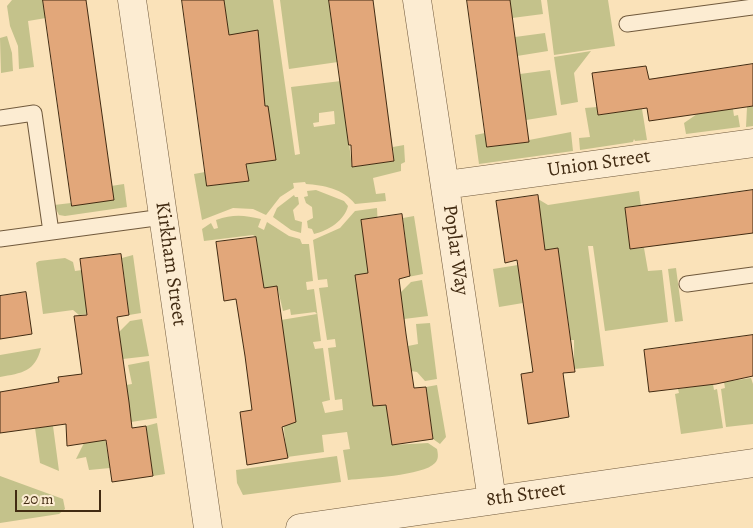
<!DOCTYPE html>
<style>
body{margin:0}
#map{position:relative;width:753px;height:528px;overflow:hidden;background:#fae2b9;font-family:Alegreya,serif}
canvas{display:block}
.scale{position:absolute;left:15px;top:490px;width:86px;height:22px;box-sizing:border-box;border:2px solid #422b12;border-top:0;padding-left:6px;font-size:15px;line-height:18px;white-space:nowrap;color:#422b12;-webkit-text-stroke:4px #fcecd2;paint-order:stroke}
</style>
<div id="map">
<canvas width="753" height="528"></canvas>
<div class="scale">20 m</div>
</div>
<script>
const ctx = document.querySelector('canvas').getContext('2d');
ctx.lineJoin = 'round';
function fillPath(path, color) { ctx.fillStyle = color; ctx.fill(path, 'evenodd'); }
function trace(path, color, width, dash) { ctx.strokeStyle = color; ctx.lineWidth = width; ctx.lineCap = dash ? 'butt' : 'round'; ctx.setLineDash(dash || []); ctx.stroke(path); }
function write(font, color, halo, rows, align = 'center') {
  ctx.font = font + ' Alegreya,serif'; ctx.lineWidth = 5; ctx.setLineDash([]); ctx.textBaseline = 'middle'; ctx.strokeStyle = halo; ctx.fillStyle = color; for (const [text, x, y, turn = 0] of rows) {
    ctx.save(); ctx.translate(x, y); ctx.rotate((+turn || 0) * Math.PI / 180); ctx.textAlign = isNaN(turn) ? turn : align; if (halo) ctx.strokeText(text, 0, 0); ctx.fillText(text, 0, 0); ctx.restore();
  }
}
const green = new Path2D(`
 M12,0h31l3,18 -18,3 6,46 -15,2 -1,-23 -8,-20 -3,-20z
 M224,0h49l22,155 5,-1 -9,-67 50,-6 11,86 42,-6 -1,-14 11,-2 1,17 -4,2v7l-28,7 3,16 9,-1 1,8 -31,3c-11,-15 -32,-19 -49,-20l-1,-2 -12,1 1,5 -14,9 -14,18 -13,-6 -20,-1 -31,12 -8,-46 11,-2 2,14 42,-5zM334,111l1,13 -21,3 -1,-4 6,-1v-9z
 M280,0h49l9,62 -49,7z
 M510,0h31l2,14 -31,4z
 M547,0h61l7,46 -61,9z
 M545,33l3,18 -31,5 -2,-19z
 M7,36l5,17 1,18 -12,2 -1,-35z
 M591,51l-17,22 4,29 -17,3 -7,-48z
 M550,70l7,45 -31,5 -6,-46z
 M753,106v20l-7,1 1,-20z
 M597,107l1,8 44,-6 5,31 -12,1 -1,-2 -1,3 -53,8 -1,-12 11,-1 -5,-29z
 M733,109l1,7 4,-1 2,12 -54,7 -2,-11 13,-9z
 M571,132l2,19 -94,13 -4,-29 10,-2 3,14 41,-5v-2z
 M124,184l3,23 -62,9 -6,-1 -5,-10 17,-2 1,3 39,-20z
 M316,190l28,11 4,5c-3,14 -20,25 -34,28l-2,-5 -4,-1 -1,-7 6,-3 -1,-11 -6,-4 -2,-6 4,-1 -1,-5z
 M639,191l2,15 -16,2 5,41 14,-1 4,23 14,-1 6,52 -63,9 -12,-85h-5l16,120 -30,3v-29h-3l-13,-92 -13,2 -7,-51 10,6z
 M294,195l1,2h3l1,7 -6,6 2,10 7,2 -1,11 -10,-3 -18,-13 4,-9z
 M377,208l9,192 6,45 36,-2 9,6c1,5 2,10 -2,14 -12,13 -69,15 -87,17l-5,-30 7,-1 -3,-17 -25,3 2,17 -37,5 -5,-45 -1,-92 36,-6 -2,-2 -24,3 -1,-6 -7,2 -5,-21 -14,-1 -8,-52 -3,-2 -49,6 -2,-12 9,-6 3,6 4,-1 -2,-8c17,-6 28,-5 45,-1l-3,8 6,3 3,-8 22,14 11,3 2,5h7l4,37 -7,1 1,8 7,-1 7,52 -8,1 2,7 8,-1 7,52 -8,2 3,11 18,-3 -1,-11 -7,1 -7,-52 8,-1 -1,-8 -8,1 -8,-52 9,-1 -1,-8 -9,1 -5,-40 27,-12 15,-17z
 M414,216l9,58 -15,3 2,-1 -7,-58z
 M133,255l8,58 -12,2 -7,-57z
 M65,258l8,4 2,9 7,-1 6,44 -9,1 -6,-5 -30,4 -7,-51 3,-2z
 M518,265l5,38 -24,4 -6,-38z
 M676,268l7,53 -8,1 -7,-53z
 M422,280l6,36 -24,3 -4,-26 11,-11z
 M142,319l7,37 -26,3 -4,-27 11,-11z
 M430,323l7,56 -12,2 -8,-9 -6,-1 -3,-25 10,-2 -2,-20z
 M41,348c-6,24 -19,25 -41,29v-22z
 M149,361l8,57 -26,4 -5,-37 6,-1 -4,-19z
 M751,378l2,6v40l-27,3 -5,-38 4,-1 -1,-6z
 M713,384l1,6 3,-1 6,39 -42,6 -6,-40 4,-1 -1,-4z
 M437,385l9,52 -6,7 -7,-5 -7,-52z
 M157,423l8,51 -12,2 -7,-50z
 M53,426l6,45 -19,-8 -5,-35z
 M105,438l5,30 -21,2 -3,-13 -10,2 8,-16z
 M337,456l4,26 -98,13 -6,-12 -1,-13z
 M0,476l63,23 2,10 -6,5 -59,9z`);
const building = new Path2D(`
 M43,0h43l28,200 -42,6z
 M182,0h42l5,35 29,-5 7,76h3l8,54 -30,4 3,17 -42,5z
 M329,0h44l21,161 -42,6 -1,-22h-2z
 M467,0h43l19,142 -42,5z
 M753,64v42l-104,15 -2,-13 -49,7 -6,-42 54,-7 3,13z
 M753,190v43l-123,16 -5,-41z
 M538,195l7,55 13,-2 17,124 -12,1 6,44 -41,7 -7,-50 12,-2 -16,-112 -12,3 -9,-62z
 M402,214l8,62 -11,3 7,55 8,54 12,-1 7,52 -41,6 -6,-40 -13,1 -18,-131 13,-2 -7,-53z
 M256,237l8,51 13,-2 19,136 -14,5 6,31 -41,7 -7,-53 12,-2 -7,-54 -9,-57 -12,2 -8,-59z
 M121,254l8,61 -12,2 12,85 3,26 14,-2 7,50 -41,6 -6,-42 -39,6 -1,-22 -66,9v-41l59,-10 -1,-5 24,-3 -8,-58 13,-1 -7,-56z
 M26,292l6,42 -32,5v-43z
 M753,335v41l-37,8 -67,8 -5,-42z`);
const lane = new Path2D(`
 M627,24l126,-17
 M0,118l34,-5 17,119
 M0,239l163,-22
 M687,284l66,-9`);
const street = new Path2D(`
 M132,0l76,528
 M417,0l75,500
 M445,185l308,-42
 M300,528l453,-65`);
const streetNames = [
 ["Union Street",599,164,-8],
 ["Poplar Way",455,250,82],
 ["Kirkham Street",170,264,82],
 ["8th Street",526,495,-8]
];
fillPath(green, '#c4c28b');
fillPath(building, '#e2a77a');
trace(building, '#422b12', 1);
trace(lane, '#70593c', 17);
trace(street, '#70593c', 29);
trace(lane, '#fcecd2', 15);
trace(street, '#fcecd2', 28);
write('20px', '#422b12', '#fcecd2', streetNames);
</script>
